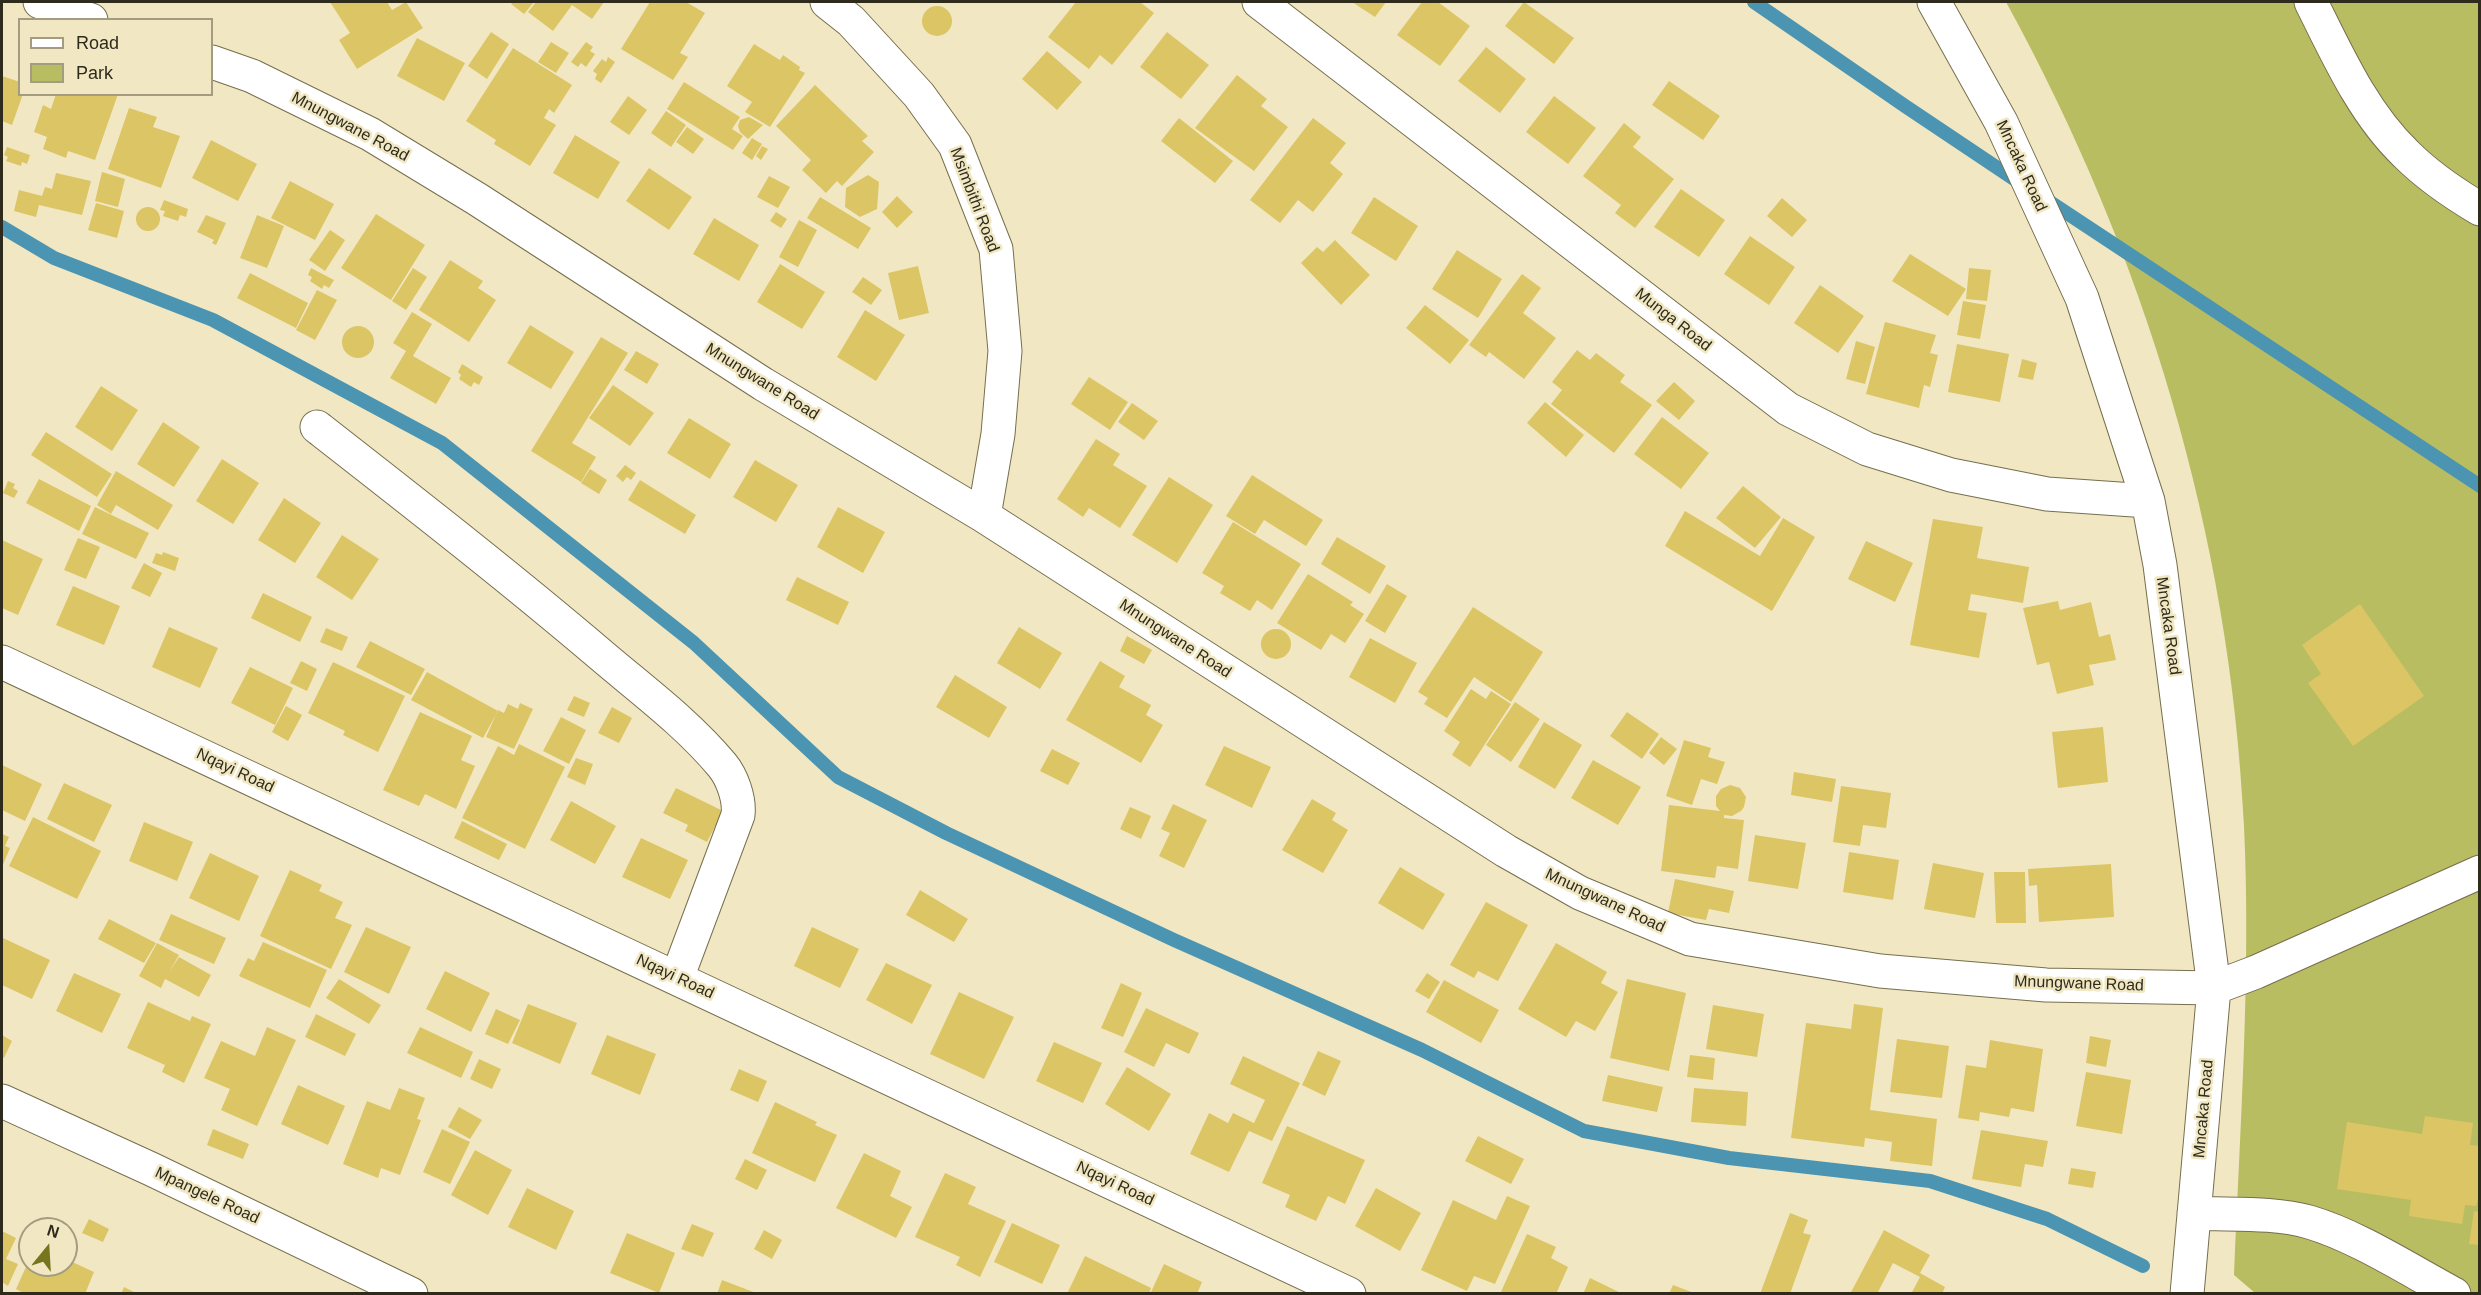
<!DOCTYPE html>
<style>
body{margin:0}
#map{position:relative;width:2481px;height:1295px;overflow:hidden;background:#f1e8c3;font-family:Helvetica,sans-serif}
canvas{display:block}
.frame{position:absolute;inset:0;border:3px solid #2e2b1d;pointer-events:none}
.legend{position:absolute;left:18px;top:18px;width:195px;height:78px;box-sizing:border-box;background:#f1e8c3;border:2px solid #a39c81;margin:0;padding:8px 10px;list-style:none;font-size:18px;color:#2e2b1d}
.legend li{display:flex;align-items:center;gap:12px;height:30px}
.legend b{width:30px;border:2px solid #a39c81}
.north{position:absolute;left:18px;top:1217px;width:60px;height:60px;box-sizing:border-box;background:#f1e8c3;border:2px solid #a39c81;border-radius:50%;rotate:18deg;font-size:16px;font-weight:700;line-height:24px;text-align:center;color:#2e2b1d}
.north::after{content:'';display:block;margin:auto;width:21px;height:27px;background:#75761d;clip-path:polygon(50% 0,100% 100%,50% 72%,0 100%)}
</style>
<div id="map">
<canvas width="2481" height="1295"></canvas>
<div class="frame"></div>
<ul class="legend">
<li><b style="height:8px;background:#fff"></b>Road</li>
<li><b style="height:16px;background:#b9bd62"></b>Park</li>
</ul>
<div class="north">N</div>
</div>
<script>
const ctx = document.querySelector('canvas').getContext('2d');
ctx.lineJoin = 'round';
function fillPath(path, color) { ctx.fillStyle = color; ctx.fill(path, 'evenodd'); }
function trace(path, color, width, dash) { ctx.strokeStyle = color; ctx.lineWidth = width; ctx.lineCap = dash ? 'butt' : 'round'; ctx.setLineDash(dash || []); ctx.stroke(path); }
function write(font, color, halo, rows, align = 'center') {
  ctx.font = font + ' Helvetica,sans-serif'; ctx.lineWidth = 5; ctx.setLineDash([]); ctx.textBaseline = 'middle'; ctx.strokeStyle = halo; ctx.fillStyle = color; for (const [text, x, y, turn = 0] of rows) {
    ctx.save(); ctx.translate(x, y); ctx.rotate((+turn || 0) * Math.PI / 180); ctx.textAlign = isNaN(turn) ? turn : align; if (halo) ctx.strokeText(text, 0, 0); ctx.fillText(text, 0, 0); ctx.restore();
  }
}
const green = new Path2D(`
 M2006,2h473v1291h-224l-21,-18c6,-149 17,-300 10,-449 -14,-290 -99,-571 -238,-824z`);
const stream = new Path2D(`
 M1754,2l151,104 115,77
 M2044,198l436,288
 M2,227l52,31 159,62 229,123 252,200 144,134 108,56 228,107 248,110 162,81 145,27 201,23 117,38 96,47`);
const building = new Path2D(`
 M330,2h57l5,8 14,-8 17,26 -66,41 -18,-29 11,-7z
 M513,2h21l-10,12 -13,-10z
 M536,2h68l-12,17 -20,-14 -19,26 -25,-19z
 M650,2h36l19,11 -25,40 8,4 -15,23 -52,-31z
 M1076,2h64l14,11 -42,52 -12,-10 -11,14 -41,-32z
 M1352,2h34l-11,15z
 M1422,2h16l32,24 -30,40 -43,-31z
 M1524,2l50,36 -20,26 -49,-38z
 M922 21a15 15 0 1 1 30 0a15 15 0 1 1-30 0Z
 M491,32l18,12 -22,35 -19,-13z
 M1167,32l42,33 -28,34 -41,-32z
 M417,38l48,25 -21,38 -47,-25z
 M551,42l18,11 -13,20 -18,-11z
 M586,42l7,5 -3,4 5,3 -9,13 -5,-4 -3,4 -7,-5z
 M754,44l26,16 3,-5 17,12 -1,3 6,3 -35,54 -25,-15 7,-10 -25,-16z
 M1486,47l40,32 -26,34 -42,-32z
 M513,48l59,37 -18,28 -5,-4 -5,9 12,7 -26,41 -36,-22 2,-4 -30,-19z
 M1047,51l35,31 -25,28 -35,-31z
 M608,57l7,5 -14,21 -6,-4 2,-5 -4,-3 9,-12 4,3z
 M1237,75l30,24 -6,7 27,21 -34,44 -59,-43z
 M2,76l18,6v12h3l-11,31 -10,-4z
 M1669,81l51,35 -17,24 -51,-35z
 M684,82l56,35 -8,12 11,7 -10,14 -66,-41z
 M815,85l53,51 -6,5 12,11 -32,34 -5,-5 -11,12 -24,-23 9,-10 -35,-34z
 M56,94h62l-23,66 -27,-9 -2,7 -23,-9 4,-12 -13,-5 9,-27 8,4z
 M628,96l19,14 -18,25 -19,-13z
 M1554,96l42,32 -28,36 -42,-32z
 M129,108l28,9 -4,10 27,9 -19,52 -53,-19z
 M666,111l20,14 -15,22 -20,-14z
 M749,117l14,8 -15,14 -8,-7 -2,-6 2,-6z
 M1179,118l54,43 -18,22 -54,-42z
 M1313,118l33,25 -16,20 13,11 -30,38 -15,-12 -18,23 -30,-23z
 M1624,123l17,14 -8,10 41,32 -39,49 -20,-15 6,-8 -38,-29z
 M687,127l17,12 -11,15 -17,-12z
 M575,135l45,27 -22,37 -45,-26z
 M752,138l10,6 -10,16 -10,-7z
 M211,140l46,24 -19,37 -46,-23z
 M762,146l6,3 -7,11 -5,-4z
 M7,147l23,8 -3,9 -5,-2 -1,4 -15,-5 2,-4 -4,-2z
 M649,168l43,29 -23,33 -43,-29z
 M102,172l23,7 -7,28 -23,-6z
 M56,173l35,8 -9,34 -43,-10 -3,12 -22,-6 5,-21 23,6 3,-9 7,2z
 M868,175l11,7 -2,27 -17,8 -15,-10 1,-19z
 M769,176l21,11 -12,21 -21,-11z
 M290,181l44,23 -19,36 -44,-22z
 M1681,189l44,31 -26,37 -45,-30z
 M897,196l16,16 -16,16 -15,-16z
 M820,197l51,31 -13,21 -51,-31z
 M1374,197l44,29 -22,35 -45,-28z
 M1782,198l25,22 -15,17 -25,-21z
 M164,200l24,9 -2,8 -6,-2 -2,6 -15,-5 2,-5 -5,-1z
 M96,203l28,8 -7,27 -29,-8z
 M136 219a12 12 0 1 1 24 0a12 12 0 1 1-24 0Z
 M776,212l11,7 -6,9 -11,-7z
 M376,214l49,31 -34,55 -50,-32z
 M206,215l20,8 -10,22 -4,-2 2,-3 -17,-8z
 M257,215l27,11 -17,42 -27,-10z
 M714,218l45,27 -20,36 -46,-27z
 M799,220l18,10 -19,37 -19,-10z
 M330,230l15,10 -20,31 -16,-11z
 M1750,236l45,31 -26,38 -45,-31z
 M1335,240l35,35 -29,30 -40,-42 16,-16 6,5z
 M1457,250l45,29 -24,39 -46,-29z
 M1910,254l56,35 -18,27 -56,-35z
 M450,260l33,21 -5,7 18,12 -27,42 -50,-32z
 M780,264l45,28 -23,37 -45,-27z
 M918,266l11,47 -30,7 -11,-47z
 M311,268l23,12 -5,8 -5,-3 -2,4 -12,-8 2,-4 -4,-2z
 M413,268l14,9 -21,33 -14,-9z
 M1969,268l22,2 -4,31 -21,-2z
 M250,273l58,30 -12,25 -59,-30z
 M1522,274l19,14 -18,25 33,25 -32,41 -35,-27 -3,5 -17,-12z
 M863,277l19,13 -11,15 -19,-13z
 M1820,285l44,31 -26,37 -44,-30z
 M317,290l20,10 -22,40 -19,-10z
 M1963,301l23,4 -6,34 -23,-4z
 M1425,305l44,35 -19,24 -44,-36z
 M865,310l40,25 -29,46 -39,-24z
 M412,312l20,12 -19,32 38,22 -15,26 -46,-26 16,-27 -13,-8z
 M1885,322l51,13 -6,18 8,2 -8,32 -6,-2 -5,23 -53,-14z
 M530,325l44,27 -23,37 -44,-26z
 M342 342a16 16 0 1 1 32 0a16 16 0 1 1-32 0Z
 M601,337l27,16 -56,90 24,14 -15,25 -50,-31z
 M1856,341l19,6 -10,37 -19,-5z
 M1957,344l52,10 -9,48 -52,-10z
 M1577,350l13,10 6,-7 29,22 -5,7 32,23 -38,48 -63,-49 11,-14 -10,-8z
 M636,351l23,13 -12,20 -23,-14z
 M2022,359l15,4 -4,17 -15,-3z
 M462,364l21,13 -4,8 -5,-3 -3,5 -12,-8 2,-4 -3,-3z
 M1089,377l39,25 -18,28 -39,-26z
 M1674,382l21,19 -16,19 -23,-19z
 M613,385l41,28 -24,33 -41,-28z
 M101,386l37,24 -26,41 -37,-24z
 M1545,402l39,33 -18,22 -39,-34z
 M1132,403l26,18 -14,19 -26,-18z
 M1662,417l47,36 -28,36 -47,-35z
 M689,418l42,26 -21,35 -43,-26z
 M163,422l37,25 -26,40 -37,-23z
 M46,432l66,42 -15,23 -66,-42z
 M1096,439l24,15 -7,11 34,21 -27,42 -31,-20 -6,9 -26,-18z
 M222,459l37,24 -26,41 -37,-23z
 M755,460l43,25 -22,37 -43,-25z
 M625,465l11,8 -5,7 -4,-3 -4,5 -7,-6z
 M590,469l17,11 -8,14 -18,-11z
 M116,471l57,34 -15,25 -42,-25 -5,9 -14,-9z
 M1252,475l71,45 -17,26 -42,-26 -9,14 -29,-18z
 M1169,477l44,28 -36,58 -45,-28z
 M39,479l52,27 -12,25 -53,-28z
 M640,480l56,35 -11,19 -57,-34z
 M8,481l7,3 -2,4 5,3 -4,7 -11,-5z
 M1743,486l38,31 -26,31 -39,-30z
 M284,498l37,25 -26,40 -37,-23z
 M95,507l54,26 -13,26 -54,-25z
 M838,507l47,25 -22,41 -46,-26z
 M1685,511l75,45 23,-38 32,19 -43,74 -107,-65z
 M1933,519l50,8 -6,31 52,9 -6,36 -52,-9 -3,16 19,3 -8,45 -69,-13z
 M1233,522l68,42 -29,46 -15,-10 -7,11 -30,-18 4,-7 -22,-13z
 M342,535l37,24 -27,41 -36,-23z
 M1337,537l49,29 -16,28 -49,-30z
 M78,538l22,9 -14,32 -22,-9z
 M2,540l41,19 -25,56 -16,-7z
 M1866,541l47,22 -18,39 -47,-23z
 M163,552l16,6 -4,13 -23,-8 4,-10 6,2z
 M144,563l18,10 -12,24 -19,-9z
 M1308,574l45,28 -3,3 14,9 -19,29 -14,-9 -10,16 -44,-27z
 M797,577l52,25 -11,23 -52,-25z
 M1387,584l20,12 -22,37 -20,-12z
 M73,586l47,20 -16,39 -48,-20z
 M263,593l49,24 -12,25 -49,-24z
 M2058,601l2,9 31,-8 8,35 11,-3 6,26 -27,5 5,20 -37,9 -8,-32 -12,3 -14,-57z
 M2360,604l64,92 -71,50 -45,-63 13,-9 -19,-29z
 M1473,607l70,45 -32,50 -37,-25 -27,41 -23,-14 4,-6 -10,-6z
 M169,627l49,21 -18,40 -48,-21z
 M1019,627l43,26 -22,36 -43,-26z
 M326,628l22,9 -6,14 -22,-9z
 M1261 644a15 15 0 1 1 30 0a15 15 0 1 1-30 0Z
 M1127,636l25,14 -8,14 -24,-13z
 M1370,638l47,25 -22,40 -46,-26z
 M370,641l55,28 -14,26 -55,-28z
 M301,661l16,8 -10,22 -17,-8z
 M1100,661l25,15 -6,11 32,18 -5,10 17,10 -22,38 -75,-43z
 M333,662l72,34 -27,56 -35,-17 2,-4 -37,-18z
 M250,667l43,21 -18,37 -44,-22z
 M427,672l71,39 -15,27 -72,-38z
 M955,675l52,32 -18,31 -53,-31z
 M1471,689l15,10 5,-8 20,13 -41,63 -18,-12 8,-13 -16,-11z
 M574,696l16,7 -6,14 -17,-7z
 M1515,702l25,17 -29,43 -25,-17z
 M520,703l13,6 -19,40 -28,-12 12,-27 6,3 4,-9 10,5z
 M286,706l16,9 -14,26 -16,-9z
 M612,707l20,11 -13,25 -21,-10z
 M420,712l52,24 -11,24 14,6 -19,43 -31,-15 -6,12 -36,-16z
 M1627,712l32,22 -17,25 -32,-23z
 M561,717l25,13 -17,34 -26,-13z
 M1544,722l38,23 -27,44 -37,-22z
 M2103,727l5,55 -50,6 -6,-56z
 M1661,737l16,12 -13,16 -15,-12z
 M1684,740l27,8 -3,9 17,5 -8,22 -16,-5 -9,26 -26,-9z
 M519,744l46,23 -40,82 -63,-31 36,-72 16,9z
 M1224,746l47,21 -19,41 -47,-23z
 M1052,749l28,14 -12,22 -28,-14z
 M576,758l17,6 -8,21 -18,-8z
 M1593,760l48,27 -23,38 -47,-27z
 M2,765l40,19 -17,37 -23,-11z
 M1794,772l42,7 -4,23 -41,-7z
 M64,783l48,22 -18,37 -47,-23z
 M1730,785l10,3 6,9 -2,10 -3,4 -9,5 -8,-1v3l20,2 -6,49 -21,-3 -2,12 -54,-7 8,-66 51,6 -4,-5v-10l5,-7z
 M1841,786l50,7 -5,35 -23,-3 -3,21 -27,-4z
 M676,788l47,23 -16,31 -22,-11 3,-6 -25,-12z
 M1312,799l24,14 -4,7 16,10 -25,43 -41,-23z
 M571,801l45,25 -21,38 -45,-24z
 M1173,804l34,16 -23,48 -25,-12 11,-23 -9,-4z
 M1130,807l21,9 -10,23 -21,-10z
 M33,817l68,34 -24,48 -68,-33z
 M462,821l45,23 -8,16 -45,-22z
 M144,822l49,20 -16,39 -48,-20z
 M2,834l7,3 -4,9 5,2 -8,19z
 M1755,835l51,8 -8,46 -50,-8z
 M641,838l47,22 -18,39 -48,-22z
 M1849,852l50,8 -6,40 -50,-8z
 M210,853l49,23 -20,45 -50,-23z
 M1933,863l51,10 -9,45 -51,-9z
 M2111,864l3,53 -75,5 -2,-37 -8,1 -1,-17z
 M1400,867l45,27 -22,36 -45,-27z
 M290,870l32,15 -3,6 24,11 -8,16 17,7 -21,44 -71,-33z
 M1994,872h31l1,51h-30z
 M1675,879l59,12 -5,22 -20,-4 -3,11 -38,-7z
 M920,890l48,29 -14,23 -48,-27z
 M1486,902l42,23 -30,56 -20,-10 -4,7 -24,-13z
 M171,914l55,24 -12,26 -55,-24z
 M109,919l47,24 -12,20 -46,-24z
 M366,927l45,20 -22,47 -45,-22z
 M812,927l47,22 -19,39 -46,-22z
 M3,938l47,22 -18,39 -30,-14z
 M263,942l64,28 -17,38 -71,-32 9,-18 6,3z
 M157,943l22,12 -10,17 10,-15 32,18 -12,22 -34,-18 -4,9 -22,-12z
 M1556,943l51,29 -6,11 17,9 -23,39 -19,-10 -10,16 -48,-28z
 M886,963l46,22 -20,39 -46,-24z
 M445,971l45,22 -19,39 -45,-23z
 M74,973l47,21 -19,39 -46,-22z
 M1427,973l13,9 -11,17 -14,-8z
 M339,979l42,26 -12,19 -43,-26z
 M1627,979l59,14 -17,78 -59,-13z
 M1444,980l55,30 -18,33 -55,-31z
 M1121,983l21,10 -19,44 -22,-9z
 M959,992l55,25 -30,62 -54,-25z
 M148,1002l42,19 2,-5 19,8 -27,59 -22,-11 3,-7 -38,-17z
 M528,1004l49,19 -17,41 -48,-21z
 M1854,1004l29,4 -13,102 67,9 -5,47 -42,-5 2,-19 -27,-4 -1,9 -73,-9 15,-115 45,6z
 M1713,1005l51,9 -7,43 -51,-8z
 M1146,1008l53,25 -10,21 -23,-11 -12,24 -30,-15z
 M496,1009l24,11 -12,24 -23,-10z
 M316,1014l40,20 -11,22 -40,-19z
 M267,1027l29,13 -39,86 -36,-16 9,-21 -26,-11 17,-37 34,15z
 M420,1027l53,25 -12,26 -54,-25z
 M2,1035l10,6 -8,17 -2,-1z
 M607,1035l49,19 -16,41 -49,-21z
 M2090,1036l21,4 -5,27 -20,-4z
 M1897,1039l52,7 -7,52 -52,-6z
 M1990,1040l53,9 -9,63 -23,-4 -2,9 -29,-5 -1,9 -21,-3 8,-53 20,3z
 M1054,1042l48,21 -19,40 -47,-22z
 M1318,1051l23,10 -16,35 -23,-11z
 M1690,1055l25,3 -2,22 -26,-3z
 M1243,1056l57,27 -28,58 -23,-10 -20,41 -39,-18 19,-41 19,10 5,-10 21,10 11,-23 -35,-16z
 M479,1059l22,10 -9,20 -22,-10z
 M1127,1067l44,27 -22,37 -44,-27z
 M739,1069l28,12 -9,21 -28,-12z
 M2086,1072l45,8 -9,54 -46,-8z
 M1608,1075l55,12 -6,25 -55,-11z
 M298,1085l47,21 -17,39 -47,-21z
 M399,1088l26,10 -8,21 4,1 -21,55 -19,-7 -3,10 -35,-14 24,-63 23,9z
 M1694,1088l54,4 -2,34 -55,-4z
 M775,1102l42,20 -2,3 22,10 -22,47 -63,-29z
 M459,1107l23,13 -12,19 -22,-12z
 M2425,1116l48,7 -3,22 10,1v46l-4,14 -11,-1 -3,19 -53,-8 2,-16 -74,-11 10,-67 75,12z
 M1287,1126l78,34 -20,44 -17,-8 -12,25 -31,-14 5,-12 -28,-12z
 M213,1129l36,15 -6,15 -36,-14z
 M442,1129l28,13 -20,42 -27,-12z
 M1981,1130l67,11 -5,26 -18,-3 -4,23 -49,-8z
 M1478,1136l46,23 -13,25 -46,-23z
 M475,1150l37,20 -24,45 -37,-20z
 M864,1153l37,18 -11,25 22,11 -16,31 -60,-30z
 M745,1159l22,11 -10,20 -22,-11z
 M2071,1168l25,4 -3,16 -25,-4z
 M945,1173l31,14 -8,17 38,17 -26,56 -24,-12 4,-8 -45,-20z
 M527,1188l47,23 -18,39 -48,-23z
 M1376,1188l45,25 -21,38 -45,-25z
 M1507,1196l23,10 -35,78 -21,-8 -7,15 -46,-21 32,-70 43,20z
 M2474,1211l6,1v33l-11,-1z
 M1790,1213l18,7 -5,13 8,2 -21,59h-30z
 M89,1219l20,10 -6,13 -21,-9z
 M1012,1223l48,22 -18,39 -48,-22z
 M692,1224l22,9 -11,24 -22,-8z
 M764,1230l18,10 -10,19 -18,-10z
 M1884,1230l46,25 -10,18 25,14 -3,7h-31l9,-17 -27,-14 -16,31h-27z
 M2,1231l14,7 -10,21 12,5 -10,22 -6,-4z
 M627,1233l48,20 -16,40 -49,-20z
 M1527,1234l29,13 -5,11 17,9 -12,27h-56z
 M1085,1256l66,32 -2,6h-82z
 M30,1258v7h36v-6l28,13 -9,22h-60l-9,-5z
 M1164,1264l38,18 -5,12 -46,-2z
 M1590,1278l33,16h-40z
 M722,1280l34,13v1h-39z
 M1673,1285l21,8v1h-25z
 M124,1287l14,7h-17z`);
const minor = new Path2D(`
 M40,2l51,18
 M827,2l24,19 68,74 36,50 41,104 9,102 -7,83 -14,82
 M1259,2l529,407 79,40 84,26 96,19 101,7
 M1934,2l67,120 81,176 66,203 12,64 54,423 -27,306
 M2311,2c26,52 52,111 95,152 22,22 47,39 74,55
 M212,62l40,14 118,58 107,65 286,185 221,132 522,335 74,42 110,46 190,32 166,14 168,3 42,-16 224,-100
 M317,427c96,75 191,149 284,228 41,35 86,68 121,110 10,12 18,34 16,50l-61,163
 M2,662l1347,632
 M2,1101l149,68 260,125
 M2194,1213c37,2 79,-1 115,9 48,14 100,48 145,72`);
const streetNames = [
 ["Mnungwane Road",350,127,28],
 ["Mncaka Road",2021,166,65],
 ["Msimbithi Road",974,200,69],
 ["Munga Road",1673,320,38],
 ["Mnungwane Road",762,382,32],
 ["Mncaka Road",2168,626,82],
 ["Mnungwane Road",1175,639,33],
 ["Nqayi Road",235,771,25],
 ["Mnungwane Road",1605,901,25],
 ["Nqayi Road",675,977,25],
 ["Mnungwane Road",2079,984,2],
 ["Mncaka Road",2204,1109,-85],
 ["Nqayi Road",1115,1184,25],
 ["Mpangele Road",207,1196,25]
];
fillPath(green, '#b9bd62');
trace(stream, '#4b95b2', 14);
fillPath(building, '#dcc565');
trace(minor, '#766e4d', 35);
trace(minor, '#fff', 33);
write('16px', '#2e2b1d', '#f1e8c3', streetNames);
</script>
